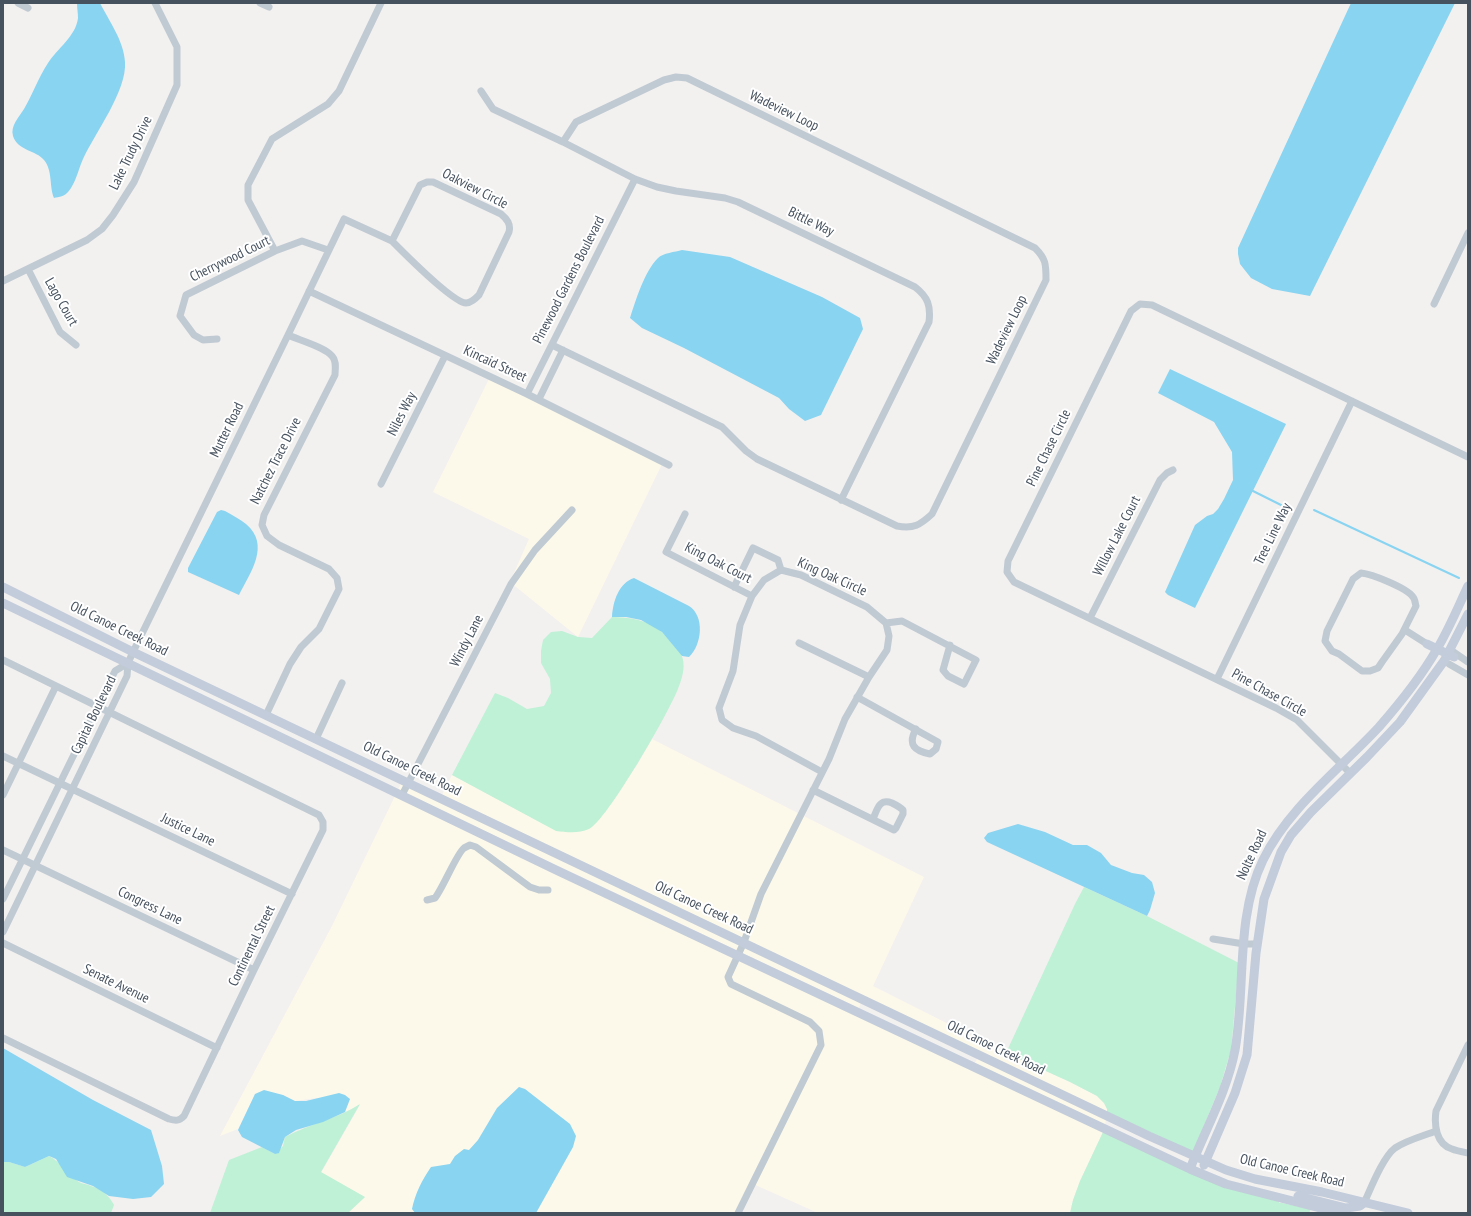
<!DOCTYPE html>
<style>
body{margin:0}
#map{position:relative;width:1471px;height:1216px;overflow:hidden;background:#f3f0f0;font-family:"PT Sans Narrow",sans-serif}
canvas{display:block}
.frame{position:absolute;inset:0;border:4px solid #47525f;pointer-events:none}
</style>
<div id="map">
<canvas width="1471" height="1216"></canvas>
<div class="frame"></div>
</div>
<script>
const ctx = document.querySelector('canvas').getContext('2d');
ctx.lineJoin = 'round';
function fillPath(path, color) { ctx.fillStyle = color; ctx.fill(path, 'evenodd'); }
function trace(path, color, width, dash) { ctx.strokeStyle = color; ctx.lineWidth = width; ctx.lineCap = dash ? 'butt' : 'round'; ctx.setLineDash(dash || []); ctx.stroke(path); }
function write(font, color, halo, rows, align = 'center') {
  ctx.font = font + ' "PT Sans Narrow",sans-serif'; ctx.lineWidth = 4; ctx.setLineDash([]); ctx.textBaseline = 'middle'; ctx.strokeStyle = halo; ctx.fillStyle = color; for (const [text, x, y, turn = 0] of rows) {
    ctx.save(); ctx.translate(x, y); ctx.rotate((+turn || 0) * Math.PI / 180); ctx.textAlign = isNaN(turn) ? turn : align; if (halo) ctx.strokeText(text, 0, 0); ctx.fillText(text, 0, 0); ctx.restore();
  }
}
const commercial = new Path2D(`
 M490,377l173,85 -85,175 -68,-55 19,-43 -96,-47z
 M652,739l272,138 -51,109 133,67 64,29 27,14 7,7 3,6v3l-665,-317 10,-20 86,46 51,8 17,-18 31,-46z
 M401,783l460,219 -2,6 -461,-218z
 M395,796l708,336 -23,49 -7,19 -3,13h-252l-67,-30 -15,30h-200l37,-66 -11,-29 -29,-22 -14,-9 -22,21 -19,32 -9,11 -14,5 -5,8 -13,3 -25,42 3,4h-67l17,-16 -44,-24 39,-68 -15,7 5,-13 -34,-1 -21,3 -12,-6 -28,-1 -17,35 -18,7 112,-210z
 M978,1057l128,62 -1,6 -130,-62z`);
const green = new Path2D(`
 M612,617c17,0 36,3 50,15 7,7 12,15 19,22 5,10 2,22 -2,32 -7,22 -73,136 -90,143 -11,5 -23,3 -33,2l-104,-56 43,-82 13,5 19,11 17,-3 7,-13 -1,-14 -9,-16v-12l2,-11 8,-8 11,-1 16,6 14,1z
 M1084,887l63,29 92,47 -8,87 -11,37 -27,65 -86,-40v-3l-3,-6 -7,-7 -27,-14 -64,-29 69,-149z
 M360,1104l-39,68 44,25 -17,16h-138l19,-53 33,-13 13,7 8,-8 2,-9c24,-13 52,-18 75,-33z
 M1103,1132l176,70v1h3l29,6 -2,4h-239l3,-13 7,-19z
 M49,1156c12,6 18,19 30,26 3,2 8,2 12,4 10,3 18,9 23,19l-3,8h-108v-51h6l16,5z`);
const water = new Path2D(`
 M77,3h23c9,18 24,38 25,59 2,29 -30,71 -42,97 -5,11 -7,24 -15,33 -3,4 -9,5 -14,6 -5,-12 -1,-27 -10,-38 -8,-10 -26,-9 -31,-24 -3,-10 6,-19 11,-27 9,-15 14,-31 24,-46 9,-14 28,-27 30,-45 0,-5 -1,-10 -1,-15z
 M1351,3h104l-145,293 -38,-7 -21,-11 -11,-14 -2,-10v-6z
 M682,250l48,7 92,40 38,21 3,11 -42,86 -16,6 -16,-12 -10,-11 -95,-50 -42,-20 -12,-10c6,-18 14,-46 28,-60 5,-5 17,-6 24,-8z
 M1170,369l116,55 -91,184 -27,-13 -3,-3 30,-67 12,-9 6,-2 5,-5 6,-10 9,-19 -1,-28 -18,-30 -56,-29z
 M221,510l4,1c7,4 15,8 21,13 25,21 4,49 -7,71l-51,-23v-4l29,-56z
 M634,578l55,28c16,10 13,39 0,51l-7,-1 -20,-24 -21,-12 -15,-3h-14c1,-16 7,-34 22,-39z
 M1018,824l27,8 28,13h14l14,8 10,12 21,8 12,2 8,7 3,11 -5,17 -3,6 -160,-74 -3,-4 4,-5z
 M3,1048l90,52 58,30 11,36 2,18 -13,13 -18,2 -24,-3 -16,-10 -26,-9 -11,-18 -7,-3 -24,11 -16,-5h-6z
 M519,1087l6,2 45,35 6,12 -3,11 -37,66h-121l-3,-4c3,-15 10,-29 19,-42l19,-3 5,-8 9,-7 5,1 9,-10 19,-32z
 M264,1090l19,5 12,6h11l33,-8 6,2 5,4 -5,13 -22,10 -27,8 -11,7 -6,16 -4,1 -33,-17 -4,-7 17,-36z`);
const stream = new Path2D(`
 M1251,490l36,18
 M1314,510l145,68`);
const street = new Path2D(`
 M18,3l10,5
 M260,3l9,4
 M481,91l12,18 70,33 72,37 22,8 19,4 49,7 13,4 177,85c13,10 16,19 14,35l-88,178
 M427,182h6l68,32c6,5 10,10 8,18l-30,63c-4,4 -8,8 -13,8 -14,-1 -62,-50 -74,-62l28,-56z
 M275,251l-27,-51v-15l24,-46 56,-35 11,-13 42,-88
 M28,269l32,63 16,13
 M3,281l84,-41 15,-11 11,-14 21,-33 43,-97v-38l-22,-44
 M309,291l218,103 142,71
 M1434,304l34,-71
 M217,339l-14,1 -9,-5 -14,-19 6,-21 89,-44 27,-10 26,9
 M552,345l170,82 24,24 11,8 140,67c17,3 23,-1 35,-12l114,-234c0,-16 0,-21 -11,-32l-348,-170 -11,-1 -12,3 -88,42 -13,20
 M527,394l108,-215
 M539,399l24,-49
 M381,484l64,-128
 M685,514l-19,38 86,44
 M1361,573c11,1 46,15 52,24 2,2 2,6 3,9l-14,28 -20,28 -4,6 -8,3h-8l-23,-17 -7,-3 -7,-10 2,-10 26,-52z
 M734,587l19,-39 25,12 3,10
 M1090,618l70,-138 7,-7 6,-3
 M886,623l16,-2 74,39 -12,24 -16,-8 -5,-6 7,-25
 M1405,630l22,14
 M799,643l70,34
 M1452,651l16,11
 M3,660l316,155 4,7v8l-69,140 -70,146c-5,5 -8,5 -15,3l-166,-81
 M1449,664l19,11
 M1217,679l135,-278
 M857,697l81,45 -2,7 -6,5c-15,-3 -23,-9 -14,-25
 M266,715l24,-51 11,-17 18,-18 20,-40 -2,-11 -8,-9 -50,-24 -12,-9 -5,-11 2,-10 71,-140c0,-6 2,-14 -3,-19 -7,-9 -33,-16 -44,-21
 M316,739l26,-56
 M3,756l289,138
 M1350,773l-53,-53 -21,-12 -262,-126 -7,-10 1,-11 123,-250 9,-7 12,1 316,152
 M813,790l79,39 2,1 2,-2 7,-14v-4c-3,-3 -7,-5 -11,-7 -13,-5 -15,7 -19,16
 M3,795l53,-109
 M402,795l109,-211 24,-34 37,-40
 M3,850l251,120
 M3,899l112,-228 13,-8
 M427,900l8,-2c8,-10 22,-45 29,-50 2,-1 4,-2 6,-3l6,2 54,40 9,3h9
 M3,932l124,-256 1,-13 5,-11 155,-317 56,-116 48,22
 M1213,939l31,5h13
 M3,943l214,105
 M1468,1045l-32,66c-2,14 0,33 16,38 5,2 11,3 16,4
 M1364,1203c7,-15 19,-46 31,-55 12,-8 28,-12 41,-17
 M738,1213l83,-168 -2,-14 -9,-9 -79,-38 -3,-7 16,-35 17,-48 68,-135 16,-40 24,-42 18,-27 2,-14 -3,-13 -19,-16 -66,-32 -20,-5 -17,10 -12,16 -12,29 -7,46 -14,37 3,12 11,8 23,8 66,36`);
const secondary = new Path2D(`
 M3,587l130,65 1016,484 77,34 29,9 67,13 86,21
 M3,603l553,267 634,299 36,15 114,29
 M1427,644l27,13
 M1204,1165l31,-72 12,-38 9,-102 8,-54 17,-47 10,-17 20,-23 56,-55 33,-35 44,-61 24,-47
 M1190,1169c15,-39 37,-77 45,-119 11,-62 0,-132 28,-190 25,-52 77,-91 116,-133 21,-24 42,-50 58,-78 12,-20 21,-42 31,-63
 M1298,1196l48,12 14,-2 4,-3`);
const streetNames = [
 ["Wadeview Loop",784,111,26],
 ["Lake Trudy Drive",131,153,-64],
 ["Oakview Circle",475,189,27],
 ["Bittle Way",811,222,26],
 ["Cherrywood Court",230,259,-26],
 ["Pinewood Gardens Boulevard",569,280,-63],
 ["Lago Court",61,302,60],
 ["Wadeview Loop",1007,330,-64],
 ["Kincaid Street",495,364,25],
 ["Niles Way",402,414,-63],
 ["Mutter Road",227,430,-64],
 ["Pine Chase Circle",1049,448,-64],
 ["Natchez Trace Drive",276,461,-63],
 ["Tree Line Way",1273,534,-64],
 ["Willow Lake Court",1117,536,-63],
 ["King Oak Court",718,563,27],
 ["King Oak Circle",832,577,24],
 ["Old Canoe Creek Road",119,629,26],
 ["Windy Lane",467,641,-63],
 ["Pine Chase Circle",1269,693,29],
 ["Capital Boulevard",94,715,-64],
 ["Old Canoe Creek Road",412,769,26],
 ["Justice Lane",188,830,26],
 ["Nolte Road",1252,855,-65],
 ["Congress Lane",150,906,26],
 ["Old Canoe Creek Road",704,908,25],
 ["Continental Street",252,946,-64],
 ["Senate Avenue",116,984,26],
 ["Old Canoe Creek Road",996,1048,26],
 ["Old Canoe Creek Road",1292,1171,13]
];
fillPath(commercial, '#fdf9ea');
fillPath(green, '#bef1d5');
fillPath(water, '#89d4f0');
trace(stream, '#89d4f0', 2);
trace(street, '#c0cad2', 7);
trace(secondary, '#c2ccda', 9);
write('14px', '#47525f', '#fff', streetNames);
</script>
